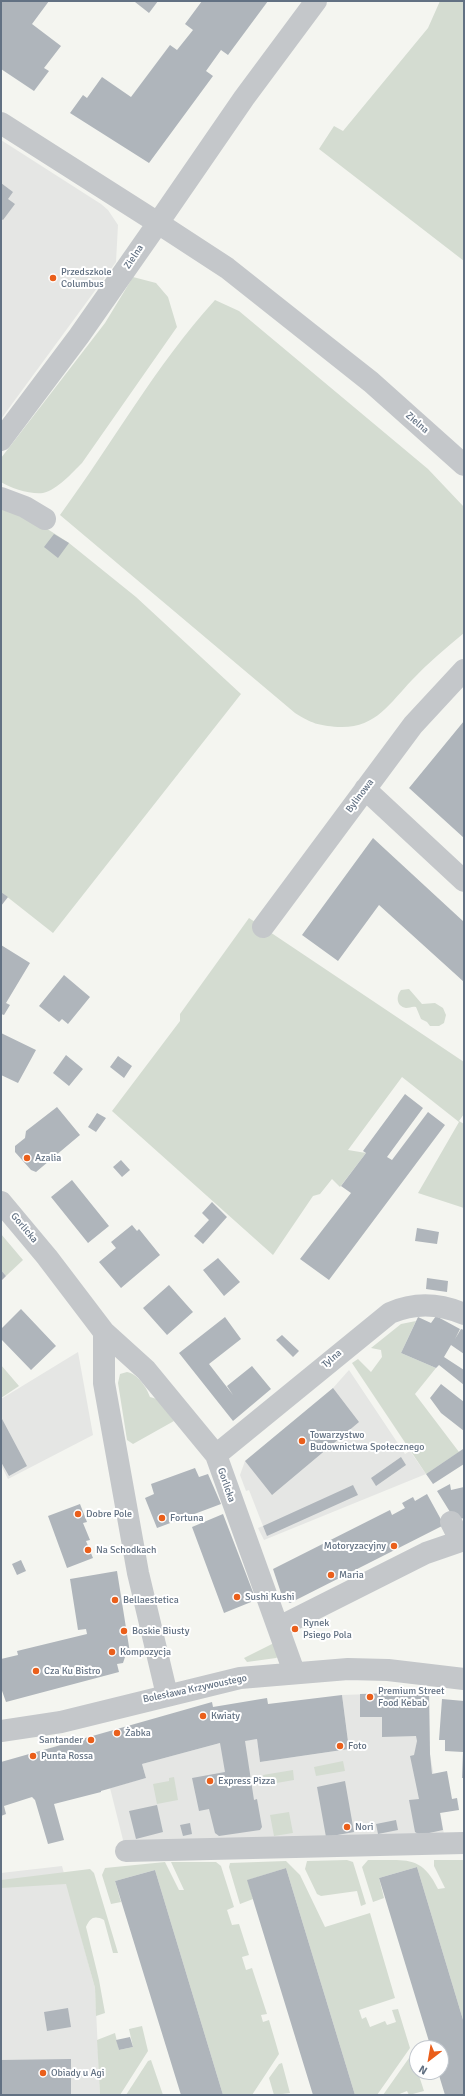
<!DOCTYPE html>
<meta charset="utf-8">
<style>
body{margin:0}
#map{position:relative;width:465px;height:2096px;overflow:hidden;background:#f4f5f0;font-family:Signika,sans-serif}
canvas{display:block}
.frame{position:absolute;inset:0;border:2px solid #627183;pointer-events:none}
.north{position:absolute;left:409px;top:2040px;width:40px;height:40px;box-sizing:border-box;background:#fff;border:1px solid #c0c6cd;border-radius:50%;rotate:211deg;font-size:11px;font-weight:700;line-height:16px;text-align:center;color:#627183}
.north::after{content:'';display:block;margin:auto;width:14px;height:18px;background:#ea5f1b;clip-path:polygon(50% 0,100% 100%,50% 72%,0 100%)}
</style>
<div id="map">
<canvas width="465" height="2096"></canvas>
<div class="frame"></div>
<div class="north">N</div>
</div>
<script>
const ctx = document.querySelector('canvas').getContext('2d');
ctx.lineJoin = 'round';
function fillPath(path, color) { ctx.fillStyle = color; ctx.fill(path, 'evenodd'); }
function trace(path, color, width, dash) { ctx.strokeStyle = color; ctx.lineWidth = width; ctx.lineCap = dash ? 'butt' : 'round'; ctx.setLineDash(dash || []); ctx.stroke(path); }
function write(font, color, halo, rows, align = 'center') {
  ctx.font = font + ' Signika,sans-serif'; ctx.lineWidth = 4; ctx.setLineDash([]); ctx.textBaseline = 'middle'; ctx.strokeStyle = halo; ctx.fillStyle = color; for (const [text, x, y, turn = 0] of rows) {
    ctx.save(); ctx.translate(x, y); ctx.rotate((+turn || 0) * Math.PI / 180); ctx.textAlign = isNaN(turn) ? turn : align; if (halo) ctx.strokeText(text, 0, 0); ctx.fillText(text, 0, 0); ctx.restore();
  }
}
const built = new Path2D(`
 M1,140l100,64 7,6 10,15 -2,37 -115,157z
 M78,1352l15,83 -85,44 -7,-14v-66z
 M349,1370l56,84 5,-3 16,23 -162,66 -6,-12 5,-2 -14,-36 -3,1 -6,-16 5,-14 88,-73z
 M429,1692l1,62 14,80 -319,14 -15,-60 36,-10 -4,-14 78,-21 37,-4 3,23 89,-13 -7,-54z
 M62,1866l33,122 5,107h-99v-222z`);
const green = new Path2D(`
 M440,1h24v260l-145,-112 15,-23 9,5 85,-103z
 M133,277l23,6 12,14 9,30 -95,136c-9,9 -25,27 -39,30 -11,2 -33,-5 -42,-11v-24l104,-135z
 M215,300l24,11 189,158 36,38v126c-18,15 -36,30 -52,47 -23,24 -37,49 -74,47 -21,-2 -25,-3 -43,-14l-235,-198c52,-71 95,-149 155,-215z
 M1,508l31,11 37,24 67,54 105,97 -188,239 -52,-41z
 M249,918l215,144v52l-5,7 5,3v84l-46,-15 41,-71 -57,-45 -54,73 18,3 -26,34 -8,-8 -12,15 -7,2 -40,59 -161,-144 68,-90v-7z
 M409,989l13,15 13,-1 8,5 3,7 -2,8 -5,3h-9l-3,-4 -6,-3 -5,-12c-4,-1 -6,1 -10,1 -10,-2 -10,-12 -5,-18z
 M1,1234l22,26 -17,16 -5,-6z
 M416,1321l-15,32 35,15 -21,26 44,58 -33,22 -74,-111 6,-4 13,13 11,-15 -1,-7 -10,-2 30,-24z
 M1,1365l18,21 -18,12z
 M127,1372c11,2 20,16 23,25l7,2 17,22 -41,23 -6,-4 -9,-57 2,-9z
 M274,1643l4,14 -2,1 -29,4 -3,-4z
 M343,1761l2,10 -29,5 -2,-9z
 M293,1770l1,10 -29,5 -2,-10z
 M174,1777l4,23 -21,4 -4,-20 16,-3v-3z
 M289,1812l4,21 -19,3 -4,-21z
 M368,1860c35,1 53,-7 70,29l7,-1 -11,-22v-6h30v163l-47,-156 -38,11 5,20 -11,4 -11,-35z
 M286,1861l14,14 25,52 45,-14 25,85 -36,12 3,9 4,-2 4,10 15,-6 2,4 9,-3 -4,-12 6,-1 12,39 -33,47h-22l-69,-227 -38,12 5,19 -13,5 -11,-37 1,-4z
 M307,1861l40,-1 6,2 13,42 -5,2 -4,-15 -36,5 -4,-2 -12,-25z
 M165,1862l14,28h5l-13,-28h45l5,4 13,41 -7,3 5,15 7,-1 10,31 -7,2 4,13 6,-2 15,46 -6,1 2,7 6,-2 10,34 -27,41h-29l-68,-225 -40,11 6,21 -10,2 -9,-29 3,-7z
 M90,1869l4,4 24,80h-5l-9,-33c-10,-5 -14,-2 -18,7l13,53 6,33 -9,3 -1,-28 -29,-104 -65,4v-8z
 M142,2026l6,25 -28,44h-20l-3,-55 18,-7 4,17 14,-3 -4,-18z
 M413,2057l11,34 -15,4 -2,-4 -10,4h-14l26,-37z
 M151,2060l12,35h-37l22,-34z
 M282,2063l8,30 -16,2 -5,-17 10,-14z`);
const building = new Path2D(`
 M1,1h48l-17,23 29,22 -17,22 5,3 -15,20 -33,-22z
 M136,1h22l-9,12 -14,-11z
 M202,1h66l-40,54 -7,-5 -15,21 7,5 -64,87 -79,-50 13,-18 4,3 15,-21 29,20 39,-52 7,5 16,-20 -8,-6z
 M1,183l12,9 -5,7 7,5 -12,16 -2,-1z
 M54,534l15,9 -11,15 -14,-11z
 M464,721v117l-55,-50z
 M373,838l91,84v60l-85,-77 -41,56 -36,-26z
 M1,892l7,5 -7,9z
 M1,945l29,18 -24,40 4,2 -6,10 -3,-1z
 M64,975l26,22 -22,27 -6,-5 -3,3 -20,-16z
 M1,1033l35,17 -18,33 -17,-8z
 M66,1055l17,14 -14,17 -16,-13z
 M118,1056l14,10 -8,12 -14,-11z
 M405,1094l18,14 -36,49 5,3 36,-48 17,13 -116,155 -29,-21 51,-66 -10,-7 25,-33 -3,-2z
 M57,1107l23,28 -44,37 -5,-2 -16,-18v-6l10,-8 1,-7z
 M97,1113l9,5 -10,14 -8,-5z
 M121,1160l9,10 -8,7 -9,-10z
 M72,1180l37,46 -21,17 -37,-46z
 M212,1202l15,15 -24,27 -9,-8 15,-16 -7,-7z
 M132,1225l5,6 2,-2 21,26 -39,33 -22,-26 17,-14 -5,-6z
 M417,1228l22,4 -2,12 -22,-3z
 M218,1258l22,24 -16,14 -21,-26z
 M1,1270l5,6 -5,5z
 M427,1278l21,3 -1,11 -21,-3z
 M169,1285l24,27 -26,23 -24,-27z
 M21,1309l35,37 -25,24 -30,-31v-10z
 M436,1316l24,13 -5,10 6,-10 3,1v24l-13,-9 -7,12 20,13v15l-25,-20 -3,3 -35,-15 17,-36 13,6z
 M225,1317l16,22 -32,25 24,31 -6,-9 25,-20 19,23 -38,32 -54,-68z
 M282,1335l17,16 -6,6 -17,-17z
 M441,1384l23,18v29l-23,-18 -11,-15z
 M333,1388l26,34 -87,73 -27,-34z
 M1,1417l26,49 -18,10 -8,-14z
 M463,1449l1,15 -31,20 -7,-10z
 M401,1457l5,8 -30,21 -5,-8z
 M195,1468l4,9 9,-3 13,30 -64,24 -12,-30 9,-4 -3,-10z
 M450,1484l1,6 13,-3v31l-9,2 -18,-29z
 M353,1485l5,10 -91,41 -4,-10z
 M427,1494l17,31 -154,78 -7,-4 -10,-30 117,-59 2,5 13,-7 -3,-5 11,-6 2,4z
 M80,1504l7,18 -4,1 7,17 -4,1 7,17 -26,10 -19,-52z
 M223,1514l33,86 -32,13 -32,-86z
 M21,1560l5,11 -9,4 -5,-11z
 M117,1571l13,82 -4,1 -3,9 -6,1 2,8 -113,30 -5,-14v-29l17,-4 -1,-4 70,-17 -1,-5 -8,1 -8,-51z
 M429,1692l1,62 2,20 15,-3 5,28 5,-1 2,12 -19,3 3,17 -23,5 -5,-3 -6,-32 10,-1 -9,-43 4,-1 3,-14 -1,-5 -34,1v-20h-22v-23z
 M342,1695l7,54 -89,13 -3,-23 -12,2 9,59 3,-1 5,28 -2,3 -41,6 -4,-3 -6,-24 -10,2 -7,-33 33,-6 -5,-29 -78,21 4,14 -45,13v1l-47,12 10,36 -16,4 -13,-44 -3,-3 -28,9 2,8 -5,2v-54l211,-60 1,5 54,-9 1,6z
 M442,1699l22,2v77h-2l1,-26 -18,-1v-11h-6z
 M345,1781l9,51 -28,5 -9,-50z
 M157,1805l6,27 -27,7 -7,-28z
 M396,1820l2,10 -20,4 -2,-10z
 M190,1823l2,11 -9,2 -3,-11z
 M417,1867l47,156v72h-19l-7,-23h3v-24h-10l-52,-170z
 M286,1868l69,227h-42l-66,-215z
 M155,1870l68,225h-42l-66,-214z
 M68,2008l3,19 -24,4 -3,-19z
 M130,2037l3,10 -14,3 -3,-10z
 M71,2059v36h-70v-35z`);
const minor = new Path2D(`
 M316,1l-72,97 -86,125 69,45 82,65 62,49 93,83
 M1,123l157,100 -79,113 -78,104
 M1,498l24,9 20,12
 M365,789l99,92
 M263,927l150,-202 51,-55
 M1,1202l46,55 57,75 42,38 70,85 78,217
 M104,1332v51l34,190 29,122
 M216,1455l174,-142c25,-11 49,-10 74,1
 M451,1522l9,18
 M279,1627l147,-74 38,-13
 M1,1731l60,-9 179,-44 108,-9 40,1 76,9
 M126,1851l338,-8`);
const markers = [
 [53,278,4,"#ea5f1b"],
 [27,1158,4,"#ea5f1b"],
 [302,1441,4,"#ea5f1b"],
 [78,1514,4,"#ea5f1b"],
 [162,1518,4,"#ea5f1b"],
 [394,1546,4,"#ea5f1b"],
 [88,1550,4,"#ea5f1b"],
 [331,1575,4,"#ea5f1b"],
 [237,1597,4,"#ea5f1b"],
 [115,1600,4,"#ea5f1b"],
 [295,1629,4,"#ea5f1b"],
 [124,1631,4,"#ea5f1b"],
 [112,1652,4,"#ea5f1b"],
 [36,1671,4,"#ea5f1b"],
 [370,1697,4,"#ea5f1b"],
 [203,1716,4,"#ea5f1b"],
 [117,1733,4,"#ea5f1b"],
 [91,1740,4,"#ea5f1b"],
 [340,1746,4,"#ea5f1b"],
 [33,1756,4,"#ea5f1b"],
 [210,1781,4,"#ea5f1b"],
 [347,1827,4,"#ea5f1b"],
 [43,2073,4,"#ea5f1b"]
];
const streetNames = [
 ["Zielna",134,257,-56],
 ["Zielna",417,423,41],
 ["Bylinowa",360,796,-53],
 ["Gorlicka",24,1228,50],
 ["Tylna",332,1359,-40],
 ["Gorlicka",226,1485,71],
 ["Bolesława Krzywoustego",195,1689,-12]
];
const poiNames = [
 ["Przedszkole",61,272],
 ["Columbus",61,284],
 ["Azalia",35,1158],
 ["Towarzystwo",310,1435],
 ["Budownictwa Społecznego",310,1447],
 ["Dobre Pole",86,1514],
 ["Fortuna",170,1518],
 ["Motoryzacyjny",386,1546,"right"],
 ["Na Schodkach",96,1550],
 ["Maria",339,1575],
 ["Sushi Kushi",245,1597],
 ["Bellaestetica",123,1600],
 ["Rynek",303,1623],
 ["Psiego Pola",303,1635],
 ["Boskie Biusty",132,1631],
 ["Kompozycja",120,1652],
 ["Cza Ku Bistro",44,1671],
 ["Premium Street",378,1691],
 ["Food Kebab",378,1703],
 ["Kwiaty",211,1716],
 ["Żabka",125,1733],
 ["Santander",83,1740,"right"],
 ["Foto",348,1746],
 ["Punta Rossa",41,1756],
 ["Express Pizza",218,1781],
 ["Nori",355,1827],
 ["Obiady u Agi",51,2073]
];
fillPath(built, '#e5e6e4');
fillPath(green, '#d4dcd1');
fillPath(building, '#afb5bb');
trace(minor, '#c4c7ca', 22);
for (const [x, y, r, color] of markers) { const dot = new Path2D(); dot.arc(x, y, r, 0, 2 * Math.PI); ctx.fillStyle = color; ctx.fill(dot); trace(dot, '#fff', 1.5); }
write('10px', '#627183', '#fff', streetNames);
write('10px', '#627183', '#fff', poiNames, 'left');
</script>
